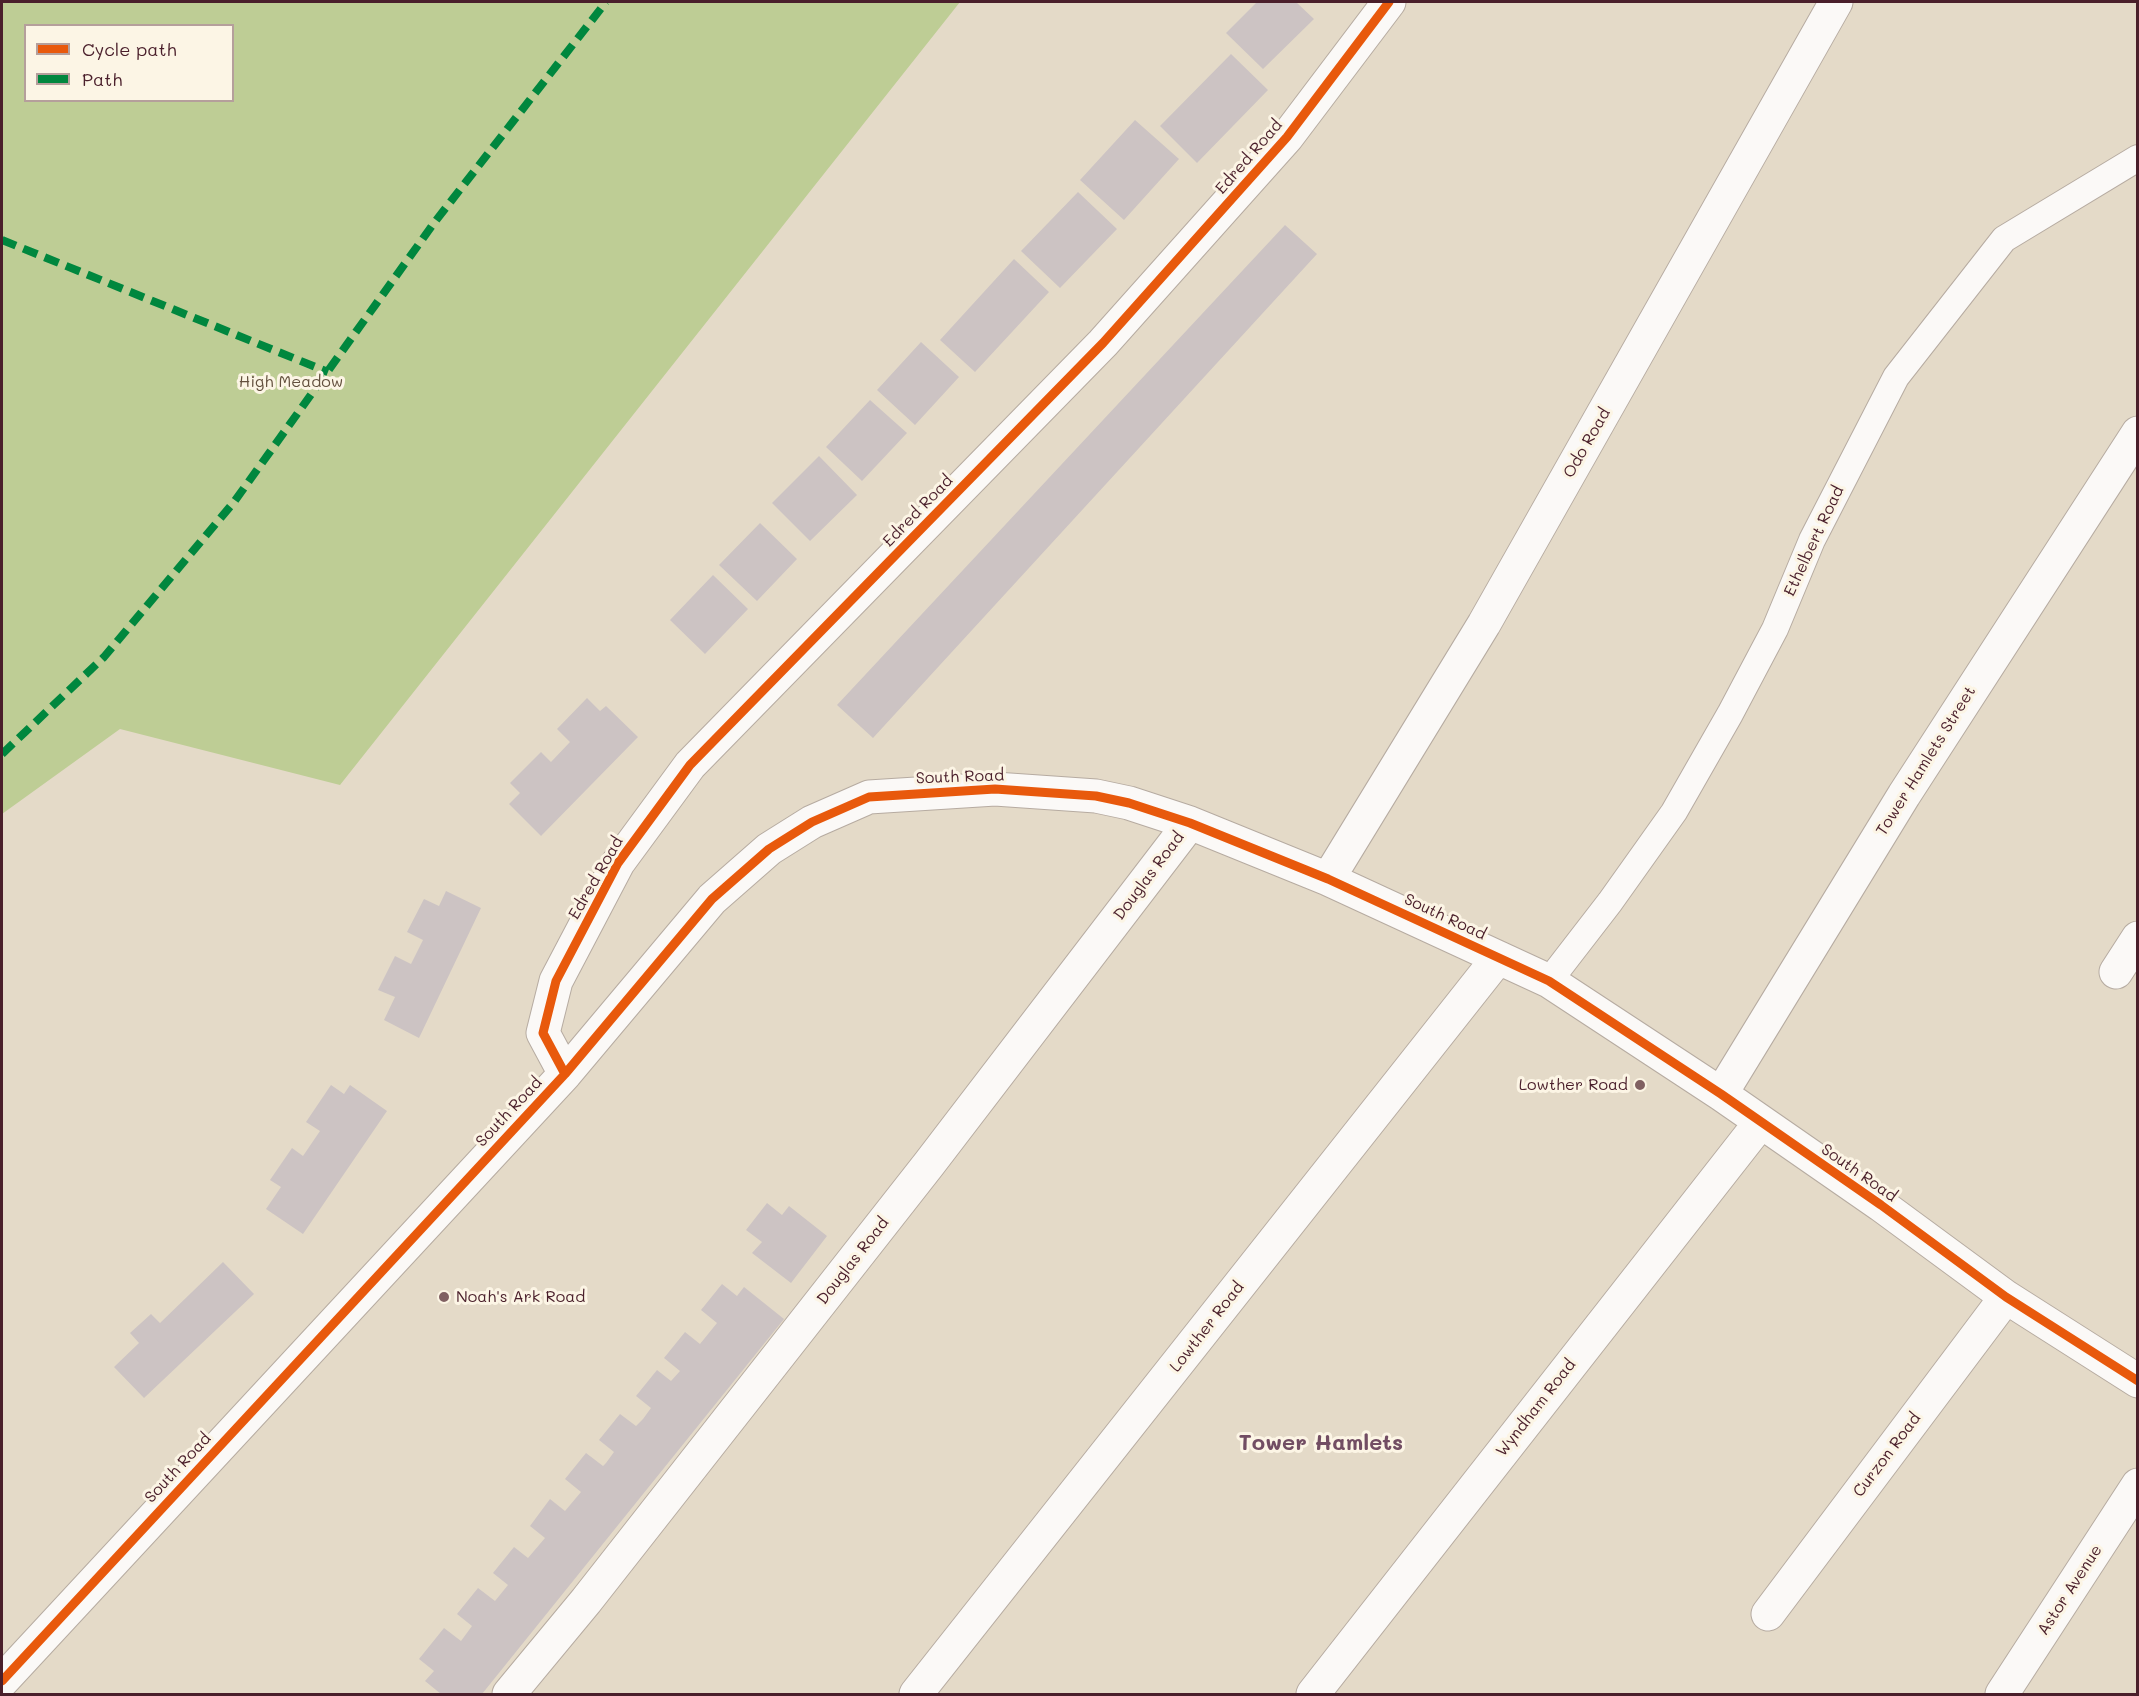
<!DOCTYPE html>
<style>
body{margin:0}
#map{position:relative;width:2139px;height:1696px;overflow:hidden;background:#e4dac8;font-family:Mali,sans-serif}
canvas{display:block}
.frame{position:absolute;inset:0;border:3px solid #4a1f2b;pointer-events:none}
.legend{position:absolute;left:24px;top:24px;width:210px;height:78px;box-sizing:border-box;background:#fcf5e5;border:2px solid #b59f9b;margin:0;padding:8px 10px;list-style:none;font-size:18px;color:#4a1f2b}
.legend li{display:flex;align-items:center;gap:12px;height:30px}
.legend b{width:30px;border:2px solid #b59f9b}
</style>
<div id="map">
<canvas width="2139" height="1696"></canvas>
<div class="frame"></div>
<ul class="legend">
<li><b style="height:8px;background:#e8590c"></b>Cycle path</li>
<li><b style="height:8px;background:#00873e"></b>Path</li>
</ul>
</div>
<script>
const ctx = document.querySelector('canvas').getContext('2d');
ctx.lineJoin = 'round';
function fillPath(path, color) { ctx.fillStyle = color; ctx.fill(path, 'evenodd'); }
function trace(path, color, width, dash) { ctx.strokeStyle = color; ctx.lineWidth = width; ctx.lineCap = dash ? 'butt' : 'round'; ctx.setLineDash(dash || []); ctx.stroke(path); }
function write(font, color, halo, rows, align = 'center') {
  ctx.font = font + ' Mali,sans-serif'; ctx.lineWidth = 6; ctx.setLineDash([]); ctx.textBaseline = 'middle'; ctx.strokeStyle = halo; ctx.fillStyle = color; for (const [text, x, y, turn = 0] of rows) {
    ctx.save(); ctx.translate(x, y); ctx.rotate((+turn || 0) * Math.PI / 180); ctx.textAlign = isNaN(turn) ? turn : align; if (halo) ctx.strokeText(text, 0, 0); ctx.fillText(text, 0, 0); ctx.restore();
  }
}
const green = new Path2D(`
 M2,2h958l-620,783 -220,-56 -118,85zM26,26h206v74h-206z`);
const building = new Path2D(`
 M1257,2h39l18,17 -51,50 -37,-36z
 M1231,54l37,36 -71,73 -37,-37z
 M1135,120l44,39 -55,61 -44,-40z
 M1078,192l39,37 -57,59 -39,-37z
 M1285,225l32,29 -444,484 -36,-33z
 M1014,259l35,33 -74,80 -35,-32z
 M921,342l38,35 -44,48 -38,-35z
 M870,400l37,33 -45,48 -36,-34z
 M819,456l38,39 -47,46 -38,-38z
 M760,523l37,36 -40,42 -38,-36z
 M713,575l35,34 -43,45 -35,-34z
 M587,698l13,13 6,-5 32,31 -97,99 -32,-32 11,-11 -10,-10 31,-31 10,10 19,-20 -13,-13z
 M446,891l35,17 -62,130 -35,-18 11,-23 -17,-7 17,-34 16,8 12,-24 -16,-8 17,-33 15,7z
 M331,1085l13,9 6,-9 37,26 -84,123 -37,-25 15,-22 -11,-7 22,-32 11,8 17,-25 -14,-9z
 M767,1203l15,12 7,-9 38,30 -36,47 -39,-30 10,-11 -16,-12z
 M223,1262l31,32 -110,104 -30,-31 25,-24 -9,-10 21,-19 9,9z
 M722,1284l15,12 7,-9 40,32 -302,375h-41l-16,-13 9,-10 -15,-12 25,-31 17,13 11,-15 -15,-12 21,-26 17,13 13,-16 -15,-12 21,-26 14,11 17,-20 -15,-12 20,-27 15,12 16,-19 -16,-13 21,-26 17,13 3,-3 8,-11 -15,-12 21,-26 16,12 7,-7 8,-11 -15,-12 21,-26 14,11 9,-10 -16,-13 21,-26 15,12 17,-21 -16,-13z`);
const lane = new Path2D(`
 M1549,981l61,-79 64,-90 56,-98 45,-85 37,-89 84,-163 108,-138 134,-81`);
const street = new Path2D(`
 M1328,879l156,-255 352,-622
 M2116,972l22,-34
 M565,1074l-22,-41 13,-52 62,-118 72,-98 413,-422 184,-206 102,-135
 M1721,1094l183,-299 234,-362
 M1768,1614l238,-317
 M2,1681l563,-607 147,-175 57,-50 43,-27 57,-25 126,-8 101,7 33,7 61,20 138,56 221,102 172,113 160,111 125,92 132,84
 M509,1694l77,-93 343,-437 261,-341
 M916,1694l582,-736
 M1313,1694l447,-571`);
const secondary = new Path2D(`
 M2002,1694l136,-209`);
const quiet = new Path2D(`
 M2,240l326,132
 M2,754l102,-97 130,-155 200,-279 172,-221`);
const cycleway = new Path2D(`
 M565,1074l-22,-41 13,-52 62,-118 72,-98 413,-422 184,-206 102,-135
 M2,1681l563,-607 147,-175 57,-50 43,-27 57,-25 126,-8 101,7 33,7 61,20 138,56 221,102 172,113 160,111 125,92 132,84`);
const markers = [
 [1640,1085,6,"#806062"],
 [444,1297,6,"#806062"]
];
const streetNames = [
 ["Edred Road",1249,157,-49],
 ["Odo Road",1587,443,-60],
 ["Edred Road",918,511,-46],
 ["Ethelbert Road",1814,541,-65],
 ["Tower Hamlets Street",1926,761,-58],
 ["South Road",960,777,-2],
 ["Douglas Road",1149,876,-53],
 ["Edred Road",596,878,-60],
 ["South Road",1445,917,25],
 ["South Road",509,1112,-47],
 ["South Road",1859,1173,35],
 ["Douglas Road",853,1261,-52],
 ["Lowther Road",1207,1327,-52],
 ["Wyndham Road",1536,1408,-52],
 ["Curzon Road",1887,1455,-53],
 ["South Road",178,1468,-47],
 ["Astor Avenue",2070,1590,-57]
];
const parkNames = [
 ["High Meadow",291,382]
];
const poiNames = [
 ["Lowther Road",1628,1085],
 ["Noah's Ark Road",456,1297,"left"]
];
const districtNames = [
 ["Tower Hamlets",1321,1443]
];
fillPath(green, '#becd95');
fillPath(building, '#ccc3c3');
trace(lane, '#b6aba1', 28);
trace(street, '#b6aba1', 35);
trace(secondary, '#b6aba1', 35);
trace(lane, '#fbf9f7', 26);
trace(street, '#fbf9f7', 33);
trace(secondary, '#fbf9f7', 33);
trace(quiet, '#00873e', 8, [15, 8]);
trace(cycleway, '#e8590c', 9);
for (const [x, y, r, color] of markers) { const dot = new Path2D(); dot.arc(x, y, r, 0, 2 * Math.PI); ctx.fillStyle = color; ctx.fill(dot); trace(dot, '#fcf5e5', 2); }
write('16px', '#4a1f2b', '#fcf5e5', streetNames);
write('16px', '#63503e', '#fcf5e5', parkNames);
write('16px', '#4a1f2b', '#fcf5e5', poiNames, 'right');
write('bold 22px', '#724d63', '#fcf5e5', districtNames);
</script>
